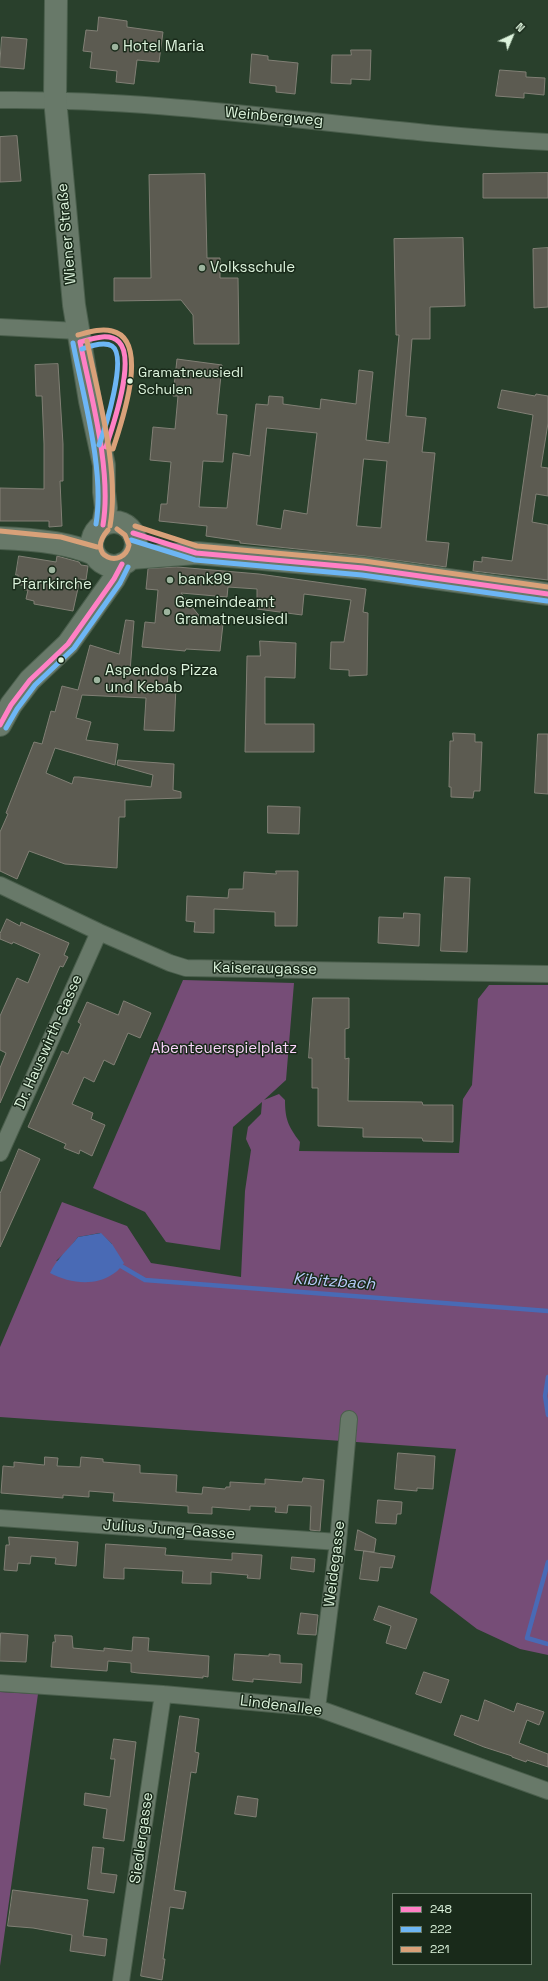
<!DOCTYPE html>
<meta charset="utf-8">
<style>
body{margin:0}
#map{position:relative;width:548px;height:1981px;overflow:hidden;background:#29402c;font-family:"Space Grotesk",sans-serif}
canvas{display:block}
.legend{position:absolute;left:392px;top:1893px;width:140px;height:72px;box-sizing:border-box;background:#192a1a;border:1px solid #677a68;margin:0;padding:5px 7px;list-style:none;font-size:12px;color:#dcf3dc}
.legend li{display:flex;align-items:center;gap:8px;height:20px}
.legend b{width:20px;border:1px solid #677a68}
.north{position:absolute;left:492px;top:16px;width:40px;height:40px;-webkit-text-stroke:3px #192a1a;paint-order:stroke;rotate:44deg;font-size:11px;font-weight:700;line-height:16px;text-align:center;color:#dcf3dc}
.north::after{content:'';display:block;margin:auto;width:14px;height:18px;background:#dcf3dc;clip-path:polygon(50% 0,100% 100%,50% 72%,0 100%)}
</style>
<div id="map">
<canvas width="548" height="1981"></canvas>
<ul class="legend">
<li><b style="height:5px;background:#ff80c5"></b>248</li>
<li><b style="height:5px;background:#6db6f5"></b>222</li>
<li><b style="height:5px;background:#d9a179"></b>221</li>
</ul>
<div class="north">N</div>
</div>
<script>
const ctx = document.querySelector('canvas').getContext('2d');
ctx.lineJoin = 'round';
function fillPath(path, color) { ctx.fillStyle = color; ctx.fill(path, 'evenodd'); }
function trace(path, color, width, dash) { ctx.strokeStyle = color; ctx.lineWidth = width; ctx.lineCap = dash ? 'butt' : 'round'; ctx.setLineDash(dash || []); ctx.stroke(path); }
function write(font, color, halo, rows, align = 'center') {
  ctx.font = font + ' "Space Grotesk",sans-serif'; ctx.lineWidth = 3; ctx.setLineDash([]); ctx.textBaseline = 'middle'; ctx.strokeStyle = halo; ctx.fillStyle = color; for (const [text, x, y, turn = 0] of rows) {
    ctx.save(); ctx.translate(x, y); ctx.rotate((+turn || 0) * Math.PI / 180); ctx.textAlign = isNaN(turn) ? turn : align; if (halo) ctx.strokeText(text, 0, 0); ctx.fillText(text, 0, 0); ctx.restore();
  }
}
const green = new Path2D(`
 M183,980l111,3 -8,97 -22,20 15,-6 6,6c0,19 3,26 15,42l-1,9 160,2 4,-54 9,-14 6,-86 11,-14h59v670l-28,-6 -43,-20 -47,-36 26,-144 -456,-32v-70l62,-145 65,24 24,37 90,14 4,-86 6,-41 -5,-11 2,-12 13,-13 1,-12 -29,25 -13,123 -54,-8 -21,-30 -52,-24zM100,1233l12,11 -56,17 12,-11 10,-13z
 M0,1692l38,2 -38,272z`);
const water = new Path2D(`
 M101,1233l11,11 12,19c-3,4 -7,9 -11,11 -19,13 -44,9 -63,-1 7,-15 18,-23 28,-36z`);
const stream = new Path2D(`
 M121,1266l24,14 403,31
 M548,1377l-3,19 3,19
 M548,1562l-21,76 21,6`);
const building = new Path2D(`
 M99,17l28,4v6l36,5 -4,30 -22,-2 -3,24 -18,-2 1,-11 -27,-3 2,-16 -9,-1 3,-21 11,1z
 M2,37l25,2 -3,30 -24,-2z
 M351,50h20l-1,30 -19,-1v5l-20,-1 1,-28h19z
 M252,54l16,2v4l30,3 -3,31 -19,-2v-6l-26,-3z
 M500,70l26,2v5l19,1 -1,17 -20,-2v5l-28,-2z
 M17,136l4,45 -21,1v-45z
 M548,173v25h-65v-24z
 M205,174l2,84h13v20h18l1,66h-45l-1,-29 -12,-15 -67,1v-23h37l-2,-103z
 M463,238l2,68 -35,1v32h-18l-6,77 20,2 -4,34 13,1 -9,88 23,2 -3,24 -82,-11 -124,-13v-2l-34,-5 1,-10 -48,-5 2,-17h6l4,-42 -21,-2 3,-33 22,2 3,-33h-5l4,-37 45,6 -5,49 10,1 -4,47 -20,-1 -4,46 28,1 6,-55 17,3 6,-52 12,1 1,-9 14,1v7l37,5 1,-10 35,5 3,-34 14,2 -7,68 23,3 10,-108h-3l-2,-96zM267,428l50,5 -10,81 -23,-4 -3,19 -24,-4zM364,459l23,2 -6,67 -24,-2z
 M548,248v59l-14,1 -1,-59z
 M58,364l5,80v37h-3l2,45 -13,1v-6h-49v-33l44,1v-45l-2,-48h-6l-1,-31z
 M502,390l33,6 1,-2 12,2v27l-7,44 7,1v28l-12,-2 -4,28 16,3v55l-75,-9 1,-10 8,1v-5l30,4 21,-146 -35,-7z
 M19,556l37,6 1,-6 22,6 2,3 7,1 -2,14 -6,-1 -7,32 -39,-7v-3l-8,-2 2,-9h-4v-5h-6v-10h-2z
 M177,567l82,7 107,15 -3,23 5,1 -1,62 -18,1v-6l-19,-1 1,-27h13l7,-42 -47,-6 -2,21 -45,-6v-20l-29,-2 -1,10 -46,-4 24,30 18,1 -3,27 -34,-2 -1,2 -43,-4 3,-25 10,1 3,-33 -12,-1 2,-20z
 M126,620l8,1 -4,50 38,2 -1,13h9l-2,45 -30,-1 2,-32 -64,-3 -6,23 15,4 -5,18 32,4 -3,21 -60,-17 -9,25 26,11 2,-7h5l72,10 2,-12 -36,-10 1,-5 56,4 -1,26 8,2v6l-56,2v17h-6l-2,51 -52,-4 -36,-13 -12,28 -17,-8v-39l8,-18 -2,-1 28,-71 8,2 9,-33 4,1 7,-26 16,4 12,-45 29,9z
 M260,641l36,2 -1,35 -30,-1v47h49v28h-69l2,-96h13z
 M453,733l22,1v8h7l-2,49h-6l-1,7 -22,-1v-10h-2l1,-46h3z
 M538,734h10v60l-13,-1z
 M268,806l32,1 -1,27 -31,-1z
 M276,871h22l-1,55h-22v-14l-61,-3v24l-20,-1 1,-10 -9,-1 1,-25 41,2 1,-9h14l1,-17 32,2z
 M445,877l25,1 -3,74 -26,-1z
 M404,913l16,1 -1,32 -41,-3 1,-26 24,1z
 M7,919l13,7 1,-4 48,21 -5,12 4,2 -5,10 -3,-1 -60,137v-35l6,-15 -6,-3v-34l17,-38 11,5 12,-29 -27,-12 -1,2 -12,-5v-5z
 M313,998h36v30l-4,1v30l4,-1 -1,43 74,1 1,3h30v37l-30,-1 -1,-3 -59,-1v-9l-45,-2v-38h-6v-30h-3z
 M124,1001l27,12 -11,25 -12,-5 -14,32 -10,-5 -10,22 -10,-5 -12,27 21,9 -2,6 14,6 -13,31 -12,-6 -1,4 -15,-6 2,-4 -38,-17 34,-76 6,3 13,-30 -3,-2 9,-20 31,13z
 M19,1149l21,10 -40,88v-53z
 M398,1453l37,3 -2,33 -16,-1v3l-22,-2z
 M45,1457l13,1 -1,8 23,1 1,-10 22,2v3l37,3v8l37,2 -1,17 26,2 1,-7 22,2 1,-2h4v-5l35,2v-5l37,3 1,-4 21,2 -4,51 -10,-1 1,-24 -23,-1 -1,8 -12,-1 1,-5 -26,-1v4l-38,-3v7l-24,-1v-7l-75,-5 1,-8 -25,-2v6l-26,-2v3l-62,-5 2,-27 11,1v-5l30,3z
 M378,1500l24,2 -1,12h-4l-1,10 -20,-1z
 M358,1530l18,9 -2,13 -19,-2z
 M9,1537l69,5 -2,24 -21,-2 1,-6 -25,-2 -1,8 -12,-1 -1,8 -13,-1 2,-25h3z
 M106,1544l60,4 -1,7 67,5v-7l30,2 -2,24 -13,-1 1,-3 -37,-3v12l-29,-1 1,-12 -59,-3v11l-20,-1z
 M364,1551l31,5 -3,12 -12,-1 -2,14 -18,-2z
 M292,1557l23,2 -1,13 -23,-3z
 M379,1606l38,13 -11,30 -20,-6 5,-17 -17,-6z
 M301,1613l17,2 -2,20 -18,-1z
 M1,1633l27,2 -2,27 -26,-1z
 M55,1635l17,1 1,12 31,3v-3l28,3 1,-14 16,1 -1,13 61,5 -1,21 -5,-1v2l-65,-5 -7,-1v-9l-23,-2 -1,10 -56,-4 2,-25h2z
 M235,1654l34,2v-2l11,1v8l22,1 -1,19 -48,-4v3l-20,-2z
 M424,1672l25,8 -8,23 -25,-9z
 M485,1700l29,12 3,-9 27,9 -5,13 -12,-5 -8,23 29,11v13l-21,-7 -1,2 -14,-5v-1l-28,-9 -30,-12 7,-20 17,6z
 M180,1716l19,3 -4,33 4,1 -3,20 -5,-1 -17,118 12,2 -3,17 -13,-2 -7,52h2l-3,21 -21,-4z
 M114,1739l22,3 -12,99 -21,-3 4,-29 -23,-4 1,-12 25,4 5,-38h-4z
 M238,1796l20,3 -2,18 -21,-3z
 M93,1847l11,1 -3,25 16,2 -3,18 -26,-4z
 M13,1890l75,10 -5,36 24,3 -2,17 -35,-5 2,-16 -39,-7 -25,-2z`);
const minor = new Path2D(`
 M0,100c184,-2 365,33 548,42
 M0,327l78,4
 M0,885l99,47 71,31 16,5 362,6
 M0,1153l99,-221
 M0,1518l338,24
 M0,1683l163,11 154,14 231,83
 M317,1708l21,-166 11,-123
 M121,1981l42,-287`);
const secondary = new Path2D(`
 M56,0l-1,99 19,206 16,96 14,64v27l2,16 -3,17
 M92 544a22 22 0 1 1 44 0a22 22 0 1 1-44 0Z
 M0,538c30,1 67,4 94,16
 M131,558l65,-5 167,15 185,26
 M0,725l11,-20 19,-25 38,-36 46,-65 8,-15`);
const bus1 = new Path2D(`
 M80,342c11,54 32,129 23,183
 M80,342c11,-3 29,-10 39,0 17,17 -6,84 -13,105
 M133,533l63,20 167,15 185,26
 M0,725l11,-20 19,-25 38,-36 46,-65 8,-15`);
const bus2 = new Path2D(`
 M73,343c10,53 32,128 23,181
 M82,349c8,-3 22,-8 30,-3 16,10 -7,83 -13,99
 M131,540l64,20 167,15 185,26
 M6,728l11,-19 18,-24 39,-37 46,-65 8,-16`);
const bus3 = new Path2D(`
 M78,335c11,-3 23,-7 34,-4 39,9 9,93 1,118
 M87,341c11,55 33,130 23,185
 M135,526l62,20 167,15 184,26
 M108,530c-24,27 16,40 21,15l-4,-10 -8,-6
 M0,531l61,6 36,10`);
const markers = [
 [115,47,4,"#9db49e"],
 [202,268,4,"#9db49e"],
 [130,381,3.5,"#dcf3dc"],
 [52,570,4,"#9db49e"],
 [170,580,4,"#9db49e"],
 [167,612,4,"#9db49e"],
 [61,660,3.5,"#dcf3dc"],
 [97,680,4,"#9db49e"]
];
const busNames = [
 ["Gramatneusiedl",138,373],
 ["Schulen",138,390]
];
const poiNames = [
 ["Hotel Maria",123,47],
 ["Volksschule",210,268],
 ["bank99",178,580],
 ["Pfarrkirche",52,585,"center"],
 ["Gemeindeamt",175,603],
 ["Gramatneusiedl",175,620],
 ["Aspendos Pizza",105,671],
 ["und Kebab",105,688]
];
const streetNames = [
 ["Weinbergweg",274,117,5],
 ["Wiener Straße",67,234,-95],
 ["Kaiseraugasse",265,969,1],
 ["Dr. Hauswirth-Gasse",49,1042,-66],
 ["Julius Jung-Gasse",169,1530,4],
 ["Weidegasse",335,1564,-83],
 ["Lindenallee",281,1706,7],
 ["Siedlergasse",142,1838,-82]
];
const parkNames = [
 ["Abenteuerspielplatz",224,1049]
];
const waterNames = [
 ["Kibitzbach",334,1282,4]
];
fillPath(green, '#764d77');
fillPath(water, '#496ab5');
trace(stream, '#496ab5', 4.5);
fillPath(building, '#5c5b51');
trace(building, '#817f75', 1);
trace(minor, '#4a5e4c', 18);
trace(secondary, '#4a5e4c', 24);
trace(minor, '#687969', 16);
trace(secondary, '#687969', 22);
trace(bus1, '#ff80c5', 5);
trace(bus2, '#6db6f5', 5);
trace(bus3, '#d9a179', 5);
for (const [x, y, r, color] of markers) { const dot = new Path2D(); dot.arc(x, y, r, 0, 2 * Math.PI); ctx.fillStyle = color; ctx.fill(dot); trace(dot, '#192a1a', 1.5); }
write('14px', '#dcf3dc', '#192a1a', busNames, 'left');
write('15px', '#dcf3dc', '#192a1a', poiNames, 'left');
write('15px', '#dcf3dc', '#192a1a', streetNames);
write('15px', '#fbd4fb', '#192a1a', parkNames);
write('italic 16px', '#b8ccfa', '#192a1a', waterNames);
</script>
